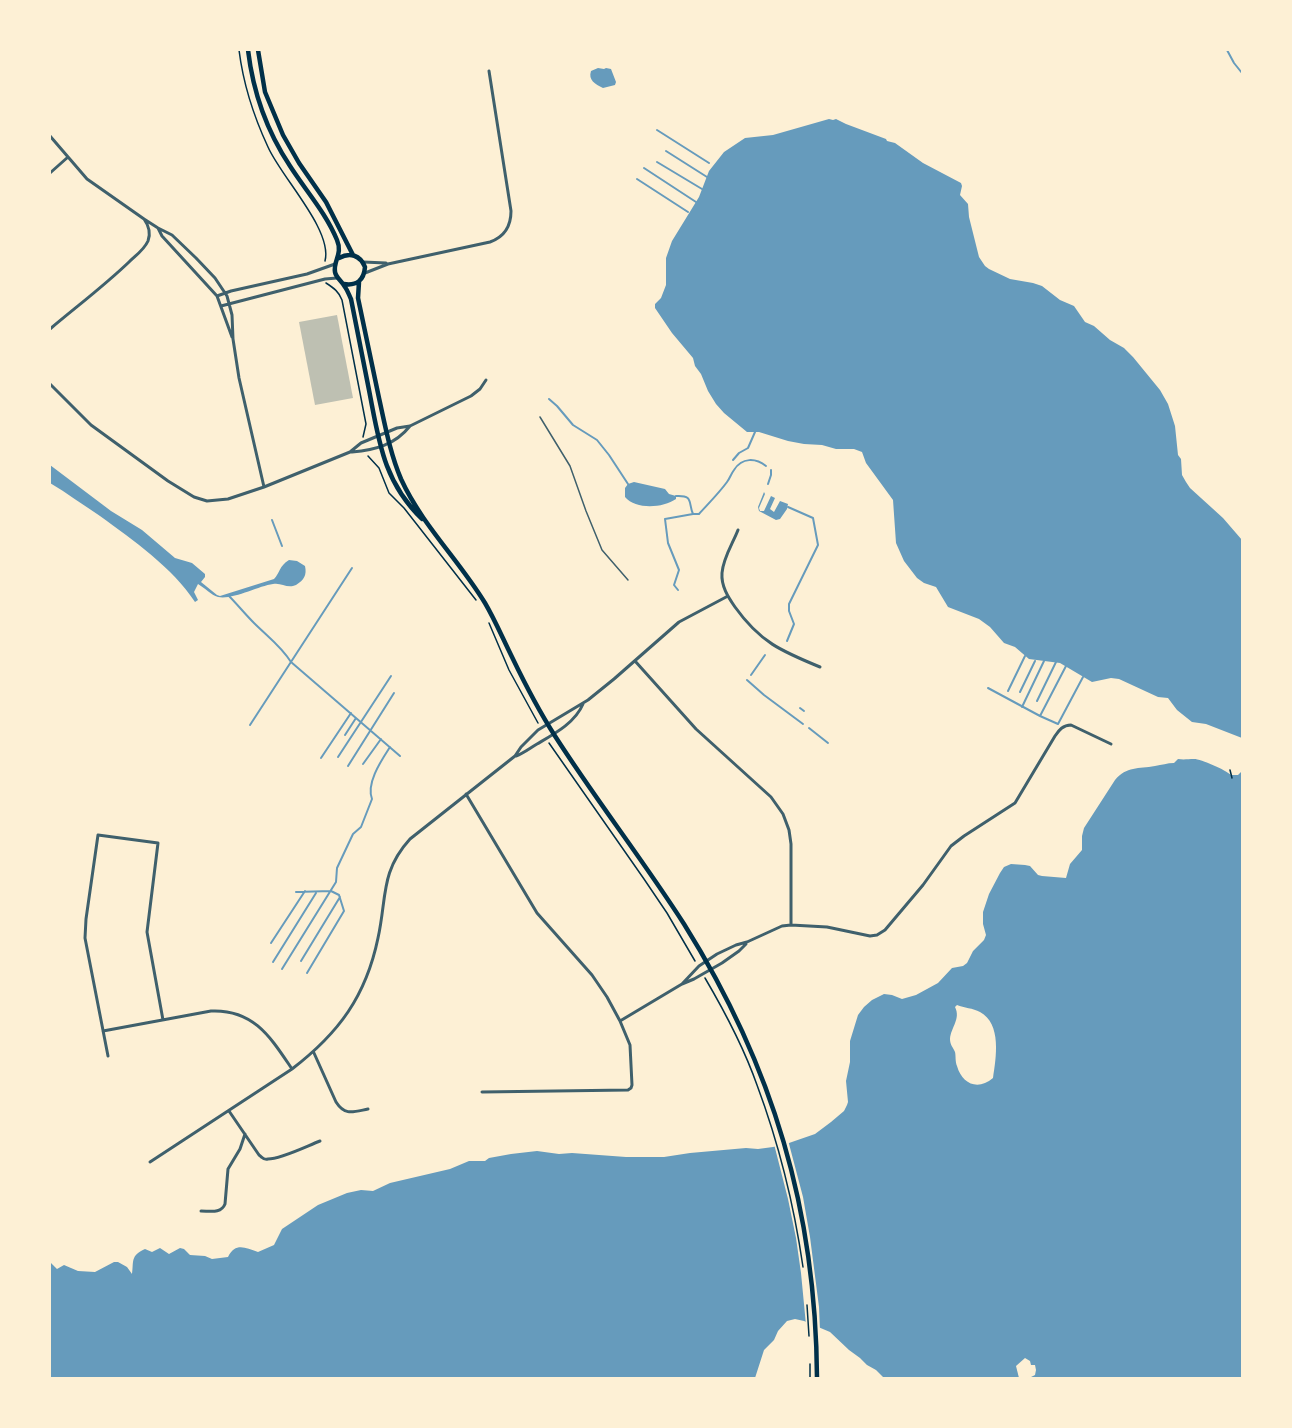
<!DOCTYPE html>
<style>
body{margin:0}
#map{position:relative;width:1292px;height:1428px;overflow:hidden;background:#fdf0d5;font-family:Lora,serif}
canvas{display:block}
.frame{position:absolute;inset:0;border:51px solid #fdf0d5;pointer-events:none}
</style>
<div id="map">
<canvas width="1292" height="1428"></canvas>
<div class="frame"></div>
</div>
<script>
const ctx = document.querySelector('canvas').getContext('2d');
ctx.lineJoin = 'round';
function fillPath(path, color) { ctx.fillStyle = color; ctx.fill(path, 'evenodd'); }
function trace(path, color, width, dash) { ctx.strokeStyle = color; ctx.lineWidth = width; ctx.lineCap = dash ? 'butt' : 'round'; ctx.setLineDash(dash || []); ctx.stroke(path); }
const water = new Path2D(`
 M598,68l6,1 2,-1 5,1 5,13 -1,3 -12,3c-8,-4 -15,-8 -12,-17z
 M829,119l4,1 3,-1 10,5 40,15 1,2 8,2 28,20 38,20 1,3 -2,9 8,9 1,13 10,40 6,9 4,3 21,10 23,4 9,3 18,14 14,6 11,16 9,4 16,14 14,8 9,9 27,33 8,14 7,22 3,29 3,4 1,16 4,7 4,6 33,30 19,22v198l-36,-14 -14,-2 -15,-12 -9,-12 -10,-1 -39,-18 -8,-1 -19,4 -32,-19 -31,-4 -14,-12 -11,-4 -14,-16 -11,-8 -31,-12 -12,-20 -12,-4 -7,-5 -13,-17 -8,-18 -3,-43 -27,-37 -4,-11 -8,-3h-18l-14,-4 -18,-1 -16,-3 -29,-9h-12l-23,-19 -8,-9 -8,-13 -7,-17 -6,-8 -2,-8 -21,-25 -17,-25v-4l6,-6 5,-13v-27l6,-17 27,-44 10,-26 15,-19 21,-14 28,-3z
 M50,465l61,46 31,19 33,28 17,5 13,11v3l-4,5 16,13 3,1 54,-17c6,-6 5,-13 15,-19l8,1 8,5c2,9 -1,14 -9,19 -9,4 -15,-3 -23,-1 -15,2 -40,16 -55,13 -7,-2 -13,-9 -20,-13l-4,8 4,8 -3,2c-22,-34 -62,-62 -95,-86 -17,-11 -33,-23 -50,-33z
 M634,482l31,7 4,5 7,2v3c-13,9 -40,11 -51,-2v-9l3,-4z
 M764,492l1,2 -6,14 1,3h4l7,-15 4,2 -5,11 4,3 6,-11 8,3 -1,5 -7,10 -4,1 -17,-9 -1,-4z
 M1178,759c6,1 10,0 16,0 7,0 32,11 37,16h7l4,-4v607h-213l6,-3 1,-5 -1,-5h-4l-1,-4 -5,-3 -9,8 3,12h-135l-8,-8 -9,-5 -7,-7 -11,-8 -19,-18 -26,-11 -9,-2 -8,2 -9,10 -4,9 -10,10 -9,28h-705v-116l7,7 7,-4 14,6 17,1 19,-10h4l9,5 5,7c2,-13 -2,-18 13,-25l7,3 8,-4 9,6 11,-6 4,1 6,6 15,1 7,3 16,-2c8,-15 17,-9 30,-5l16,-7 8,-16 36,-24 29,-12 14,-3 12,1 17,-8 60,-14 19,-8h16l4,-3 22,-4 26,-3 22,3 13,-1 54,4h38l26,-4 56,-5 12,1 15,-2 16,-4 26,-9 16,-12 13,-11 3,-6 1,-3 -2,-21 4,-19v-21l8,-26 6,-8 8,-7 12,-6 8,1 10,4 14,-4 22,-12 14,-15 11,-2 4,-3 6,-12 11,-11 2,-5 -3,-11v-12l6,-18 11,-21 4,-6 7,-3 14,1 5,1 8,9 4,1 24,2 4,-14 12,-14v-14l2,-8 31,-48c12,-14 23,-11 40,-14 7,-1 12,-3 19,-3zM957,1005c7,3 16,3 23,7 22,12 16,46 13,66 -15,13 -31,6 -36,-12 -2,-5 -1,-10 -2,-14 -2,-5 -5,-7 -5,-13 1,-12 11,-20 5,-32z`);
const pier = new Path2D(`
 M788,1140l15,57 7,40 9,70 1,24 -14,-6 -5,-52 -5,-35 -8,-39 -14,-55z`);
const stream = new Path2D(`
 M1227,50l7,13 8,10
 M657,130l52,33
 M666,151l41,26
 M657,162l45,27
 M644,168l52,34
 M637,179l51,33
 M549,399l8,7 16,19 24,15 12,15 19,29
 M733,460l6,-7 9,-5 7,-16
 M768,484l3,-9v-5
 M676,496c18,-1 12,7 17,18h6c9,-10 20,-21 28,-32 3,-4 4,-8 7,-12 8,-13 22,-12 32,-4
 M272,520l10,26
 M678,590l-4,-5 5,-15 -11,-27 -3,-24 28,-5
 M228,595c9,9 17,19 26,28 13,13 27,23 37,39l109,94
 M787,641l7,-17 -5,-13v-7l29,-59 -5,-27 -25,-11
 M751,675l14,-20
 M747,680l17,15 39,29
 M988,688l52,28 18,8 25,-47
 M1008,691l17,-35
 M1020,692l15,-31
 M1037,701l19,-39
 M1022,707l22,-46
 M800,708l4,3
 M1040,716l26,-50
 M250,725l102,-157
 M809,728l19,15
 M345,735l11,-17
 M338,757l53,-81
 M321,758l30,-45
 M363,764l18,-25
 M348,766l46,-73
 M296,892l35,-1 8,4 5,16 -37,62
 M271,943l34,-52
 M301,961l39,-64
 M273,962l43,-69
 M282,969l54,-87 1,-14 16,-34 8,-7 11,-28c-6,-16 9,-38 18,-52`);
const building = new Path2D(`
 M337,315l16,83 -38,7 -16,-83z`);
const path = new Path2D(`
 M239,50c4,32 15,67 29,97 13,30 65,83 57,114
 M326,283c8,5 13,9 16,17l24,124 -3,13
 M368,456l11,12 10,25 15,15 72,92
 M489,623l20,47 29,53
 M549,743l95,136 23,34 28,48
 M1230,770l2,8
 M705,978c20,34 39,70 52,107 22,59 37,120 46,182
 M807,1305l2,31
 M810,1364v14`);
const service = new Path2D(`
 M540,417l30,49 16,45 16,39 26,30`);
const minor = new Path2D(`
 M50,136l37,43 57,40c5,7 7,14 4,22 -4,9 -13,15 -19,21 -25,24 -53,45 -79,67
 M50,173l18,-16
 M144,219l14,9 14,7 24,23 19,20 12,18 5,19 1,24 6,39 25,109
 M158,228l4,8 55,60 15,41
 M363,262l23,1
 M365,273l23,-9 102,-22c14,-5 21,-15 21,-31l-22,-140
 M217,296l14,-5 76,-17 28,-10
 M221,306l104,-27 12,-1
 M50,384l41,41 77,56 26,16 13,4 21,-2 36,-12 86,-35 11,-9 36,-15 13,-2 61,-30 9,-7 6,-9
 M352,452c23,-2 43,-7 58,-26
 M738,530c-5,13 -15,28 -16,43 -1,13 6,24 13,34 25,35 46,44 85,60
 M635,661l61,68 75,68 12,17 6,16 2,14v81
 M516,756c8,-3 14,-8 21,-12 17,-10 38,-21 46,-40
 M466,794l71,119 55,62 15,22 13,24 10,24 2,40 -1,3 -3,2 -146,2
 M682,984l17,-18 18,-12 19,-9 11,-3 35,-16 9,-1 36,2 43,9 7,-1 8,-5 38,-45 28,-39 13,-10 51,-33 40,-67c4,-6 8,-11 16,-11l40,19
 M620,1021l62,-37 12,-5 28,-16 17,-12 7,-7
 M103,1031l108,-20c43,-2 60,27 81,58
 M314,1053l22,49c9,14 17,10 32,7
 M108,1056l-23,-118 1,-19 12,-84 60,8 -11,89 16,88
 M229,1111l30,44c4,3 4,5 9,4 13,0 39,-13 52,-18
 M150,1162l142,-93c47,-36 74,-73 86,-131 9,-40 2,-66 32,-99l105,-83 6,-9 17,-17 50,-30 26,-21 65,-57 49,-26
 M201,1211c9,0 20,3 24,-7l3,-35 12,-20 5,-15`);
const secondary = new Path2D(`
 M248,50c5,42 18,80 42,116 16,25 36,47 47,74 6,14 -4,21 -2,32 1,6 7,9 10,15 3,4 4,8 6,12 6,30 12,61 18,91 10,51 14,91 53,129
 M258,50l7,42 18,43 16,28 27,39 27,53
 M339,258c11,-6 21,-3 26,9 -1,13 -8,19 -21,17
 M359,282l-1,16c7,33 14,67 21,100 6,27 11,55 22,81 21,46 58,81 84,124 10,17 18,36 27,54 13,27 27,54 43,79 41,64 88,124 129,188 89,142 132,287 133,454`);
fillPath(water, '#669bbc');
fillPath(pier, '#fdf0d5');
trace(stream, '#669bbc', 2);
fillPath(building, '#bec0b2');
trace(path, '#003049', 1.5);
trace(service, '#3f606c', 1.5);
trace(minor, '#3f606c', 3);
trace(secondary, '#003049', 4.5);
</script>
